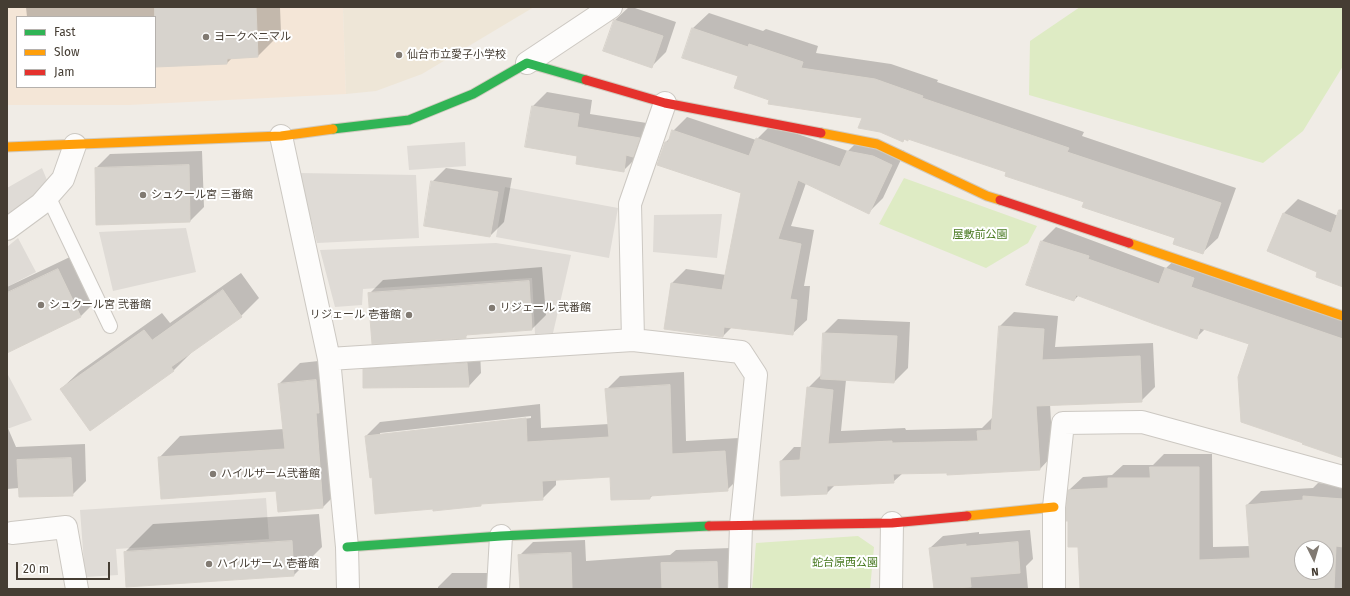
<!DOCTYPE html>
<meta charset="utf-8">
<style>
body{margin:0}
#map{position:relative;width:1350px;height:596px;overflow:hidden;background:#f0ece6;font-family:"Fira Sans",sans-serif}
canvas{display:block}
.frame{position:absolute;inset:0;border:8px solid #453d33;pointer-events:none}
.legend{position:absolute;left:16px;top:16px;width:140px;height:72px;box-sizing:border-box;background:#fff;border:1px solid #b5b1ad;margin:0;padding:5px 7px;list-style:none;font-size:12px;color:#453d33}
.legend li{display:flex;align-items:center;gap:8px;height:20px}
.legend b{width:20px;border:1px solid #b5b1ad}
.north{position:absolute;left:1294px;top:540px;width:40px;height:40px;box-sizing:border-box;background:#fff;border:1px solid #b5b1ad;border-radius:50%;rotate:175deg;font-size:11px;font-weight:700;line-height:16px;text-align:center;color:#453d33}
.north::after{content:'';display:block;margin:auto;width:14px;height:18px;background:#817a72;clip-path:polygon(50% 0,100% 100%,50% 72%,0 100%)}
.scale{position:absolute;left:16px;top:562px;width:94px;height:18px;box-sizing:border-box;border:2px solid #453d33;border-top:0;padding-left:5px;font-size:12px;line-height:14px;white-space:nowrap;color:#453d33;-webkit-text-stroke:3px #fff;paint-order:stroke}
</style>
<div id="map">
<canvas width="1350" height="596"></canvas>
<div class="frame"></div>
<ul class="legend">
<li><b style="height:5px;background:#30b455"></b>Fast</li>
<li><b style="height:5px;background:#ff9f0a"></b>Slow</li>
<li><b style="height:5px;background:#e5322d"></b>Jam</li>
</ul>
<div class="north">N</div>
<div class="scale">20 m</div>
</div>
<script>
const ctx = document.querySelector('canvas').getContext('2d');
ctx.lineJoin = 'round';
function fillPath(path, color) { ctx.fillStyle = color; ctx.fill(path, 'evenodd'); }
function trace(path, color, width, dash) { ctx.strokeStyle = color; ctx.lineWidth = width; ctx.lineCap = dash ? 'butt' : 'round'; ctx.setLineDash(dash || []); ctx.stroke(path); }
function write(font, color, halo, rows, align = 'center') {
  ctx.font = font + ' "Fira Sans","Noto Sans JP",sans-serif'; ctx.lineWidth = 4; ctx.setLineDash([]); ctx.textBaseline = 'middle'; ctx.strokeStyle = halo; ctx.fillStyle = color; for (const [text, x, y, turn = 0] of rows) {
    ctx.save(); ctx.translate(x, y); ctx.rotate((+turn || 0) * Math.PI / 180); ctx.textAlign = isNaN(turn) ? turn : align; if (halo) ctx.strokeText(text, 0, 0); ctx.fillText(text, 0, 0); ctx.restore();
  }
}
const commercial = new Path2D(`
 M7,7h336l3,87 -217,11h-122zM17,17h138v70h-138z`);
const education = new Path2D(`
 M343,7h191l-112,67 -46,17 -30,3z`);
const green = new Path2D(`
 M1080,7h263v59l-40,65 -40,32 -234,-68 1,-54z
 M904,178l133,48 -9,17 -42,25 -107,-44z
 M858,536l16,11 -4,42h-118l4,-46z`);
const parking = new Path2D(`
 M465,142l1,24 -57,4 -2,-24z
 M42,168l7,17 -42,30v-27z
 M299,173l117,2 3,63 -102,5z
 M505,187l113,21 -9,50 -113,-21z
 M722,214l-5,44 -64,-6 1,-37z
 M186,228l10,44 -83,19 -14,-59z
 M18,238l18,34 -29,15v-40z
 M496,243l75,12 -18,78 -18,1 -3,-56 -169,11 -1,16 -27,2 -15,-57z
 M7,373l25,47 -25,9z
 M266,498l3,41 -153,10 2,26 -33,2 -5,-67z`);
const shadow = new Path2D(`
 M26,7h254l1,26 -23,23 -25,1 -6,6 -72,3v-49h-128z
 M629,7h3l44,15 -10,30 -14,14 -48,-16 11,-30z
 M709,13l54,18 3,-2 52,17 -2,7 75,11 47,16 -1,2 147,50 -2,4 154,52 -18,50 -16,15 -26,-16 -168,-65 -99,-34 -4,1 -3,2 -38,-24 -94,-17 -31,-24 -46,-48z
 M547,92l45,8 -2,14 63,10 -16,33 -14,14 -45,-16 -45,-49z
 M687,117l69,23 15,-15 77,26 14,-14 43,14 -22,47 -14,14 -63,-29 -15,43 23,4 -10,56h6l-3,34 -15,14 -60,-7 -9,9 -51,-53 14,-14 40,6 16,-82 -76,-51 5,-5 2,-6z
 M202,151l2,56 -14,14 -94,-53 14,-14z
 M446,168l66,10 -8,44 -14,14 -65,-10 7,-44z
 M1298,199l45,19v68l-24,-14 -51,-22 16,-37z
 M1056,227l110,41 14,-13 163,65v137l-39,-15 -53,-98 -46,-15 -8,8 -118,-42 -5,5 -47,-16 15,-43z
 M72,256l23,46 -14,14 -74,36v-65z
 M542,267l4,48 -14,14 -64,5 -3,3 -96,-43 14,-14z
 M241,273l18,25 -18,18 -51,36 1,1 -18,18 -112,18 18,-17 83,-59 8,10z
 M1014,312l44,4 -3,31 98,-4 2,44 -14,14 -91,3 3,51 -13,14 -137,4 -10,9 -58,3 -8,8 -45,2 -1,-34 13,-14h8l6,-59 14,-14 2,-41 14,-14 72,3 -2,46 -14,14 -48,-2 -5,51 64,-3 1,2 76,-2 11,-11 7,-91z
 M480,351l1,22 -12,13 -105,-16 13,-13z
 M337,359l7,127 -21,21 -46,-17 -118,-32 21,-22 104,-7 -5,-45 21,-21z
 M684,372l2,69 53,-3 2,38 -14,14 -74,5 -3,3 -39,-22 -55,3v6l-14,14 -59,4 -3,2 -107,-29 -7,-40 14,-14 160,-18 1,24 68,-4 -3,-34 14,-14zM531,416v2l-151,17v-2z
 M7,426l9,21 69,-3 1,37 -14,14 -53,-7 -12,1z
 M1164,454h48l1,93 37,-1 -3,-41 14,-14 52,-3 5,-5 25,2v104h-262l-2,-43 -10,-56 14,-13 29,-2 11,-10h30zM1302,548h24v24h-24z
 M319,514l3,33 -28,28 -169,-23 28,-28z
 M1030,530l3,29 -7,7 2,23h-93l-5,-41 13,-12 36,-4v2z
 M585,540l1,21 84,-6 6,-5 55,-2 1,41h-211l-2,-33 14,-14z
 M452,573h47l2,16h-64h1v-2z`);
const building = new Path2D(`
 M155,7h101l2,50 -31,2v5l-72,3z
 M614,20l49,16 -11,32 -49,-17z
 M692,28l56,19 1,-3 54,18 -2,6 74,11 48,17 -1,2 147,50 -2,4 154,51 -18,51 -30,-10 2,-6 -93,-31 2,-5 -79,-26 1,-4 -98,-33v2l-4,-2 -1,3 -23,-10 -22,-4 4,-10 -94,-14 1,-4 -35,-12 4,-12 -56,-18z
 M532,106l47,8 -2,13 63,11 -7,19 -7,-2 -2,17 -48,-8 1,-8 -52,-9z
 M672,130l77,26 7,-18 84,29 7,-16 26,5 19,9 -23,49 -71,-34 -20,59 23,5 -11,55 7,1 -4,35 -69,-8 -1,10 -59,-8 7,-46 51,7 19,-97 -84,-28 8,-23h3z
 M189,165l1,57 -94,3 -1,-57z
 M431,181l67,11 -8,45 -66,-11z
 M1339,210h4v77l-27,-10 1,-5 -50,-21 16,-38 48,20z
 M1041,241l48,15 -1,3 71,25 6,-16 29,10 -3,9 152,52v119l-41,-14 1,-1 -62,-21 -3,-45 11,-33 -49,-16 -3,11 -43,-15 -78,-29 -2,6 -48,-16z
 M58,269l23,48 -74,36v-60z
 M529,281l3,49 -66,5v3l-94,6 -4,-51z
 M223,290l19,27 -71,50 3,4 -84,60 -30,-42 84,-59 8,10z
 M999,326l45,3 -2,31 98,-4 2,46 -106,4 4,64 -93,5v-2l-54,1 1,9 -67,3v8l-46,2 -1,-35 20,-1 7,-73 26,3 -5,54 64,-3v2l86,-2 -1,-10 14,-1z
 M823,333l74,3 -3,47 -73,-4z
 M467,363l2,24 -106,1v-19z
 M316,380l3,33h-3l7,95 -45,4 -2,-21 -115,8 -3,-42 127,-8 -7,-65z
 M670,385l2,69 53,-3 3,40 -78,5v3l-39,1 -1,-23 -68,4 1,19 -62,4v2l-48,5v-2l-58,5 -3,-37 -2,1 -5,-42 161,-18 1,24 82,-5 -4,-48z
 M71,458l2,38 -54,1 -2,-37z
 M1150,467h49v93l51,-2 -4,-53 57,-5v-4l40,3v48l-7,-1 -2,43h-254l-2,-42h-10v-26h-2v-13l2,-18 40,-2v-10h42zM1302,548h24v24h-24z
 M292,541l2,35 -168,11 -2,-35z
 M1018,542l2,31 -50,4 1,10 -37,2 -5,-41 37,-4v2z
 M571,553l1,36h-52l-2,-34z
 M717,562l1,27h-56l-1,-26z`);
const lane = new Path2D(`
 M48,196l62,130`);
const street = new Path2D(`
 M527,63l84,-56
 M281,136l48,223 18,188 1,42
 M7,229l34,-25 22,-25 12,-34
 M633,340l-3,-136 35,-101
 M329,359l304,-19 108,12 15,23 -15,150 -2,64
 M12,533l54,-6 11,62
 M498,589l3,-53
 M891,589l1,-66
 M1054,589v-82l9,-84 79,-1 201,55`);
const fast = new Path2D(`
 M333,129l76,-9 64,-26 54,-31 59,17
 M347,547l154,-11 208,-10`);
const slow = new Path2D(`
 M821,133l56,11 110,52 13,4
 M7,147l274,-11 52,-7
 M1129,243l214,73
 M967,516l87,-9`);
const jam = new Path2D(`
 M586,80l79,23 156,30
 M1000,200l129,43
 M709,526l183,-3 75,-7`);
const markers = [
 [206,37,4,"#817a72"],
 [399,55,4,"#817a72"],
 [143,195,4,"#817a72"],
 [41,305,4,"#817a72"],
 [492,308,4,"#817a72"],
 [409,315,4,"#817a72"],
 [213,474,4,"#817a72"],
 [209,564,4,"#817a72"]
];
const poiNames = [
 ["ヨークベニマル",214,37],
 ["仙台市立愛子小学校",407,55],
 ["シュクール宮 三番館",151,195],
 ["シュクール宮 弐番館",49,305],
 ["リジェール 弐番館",500,308],
 ["リジェール 壱番館",401,315,"right"],
 ["ハイルザーム弐番館",221,474],
 ["ハイルザーム 壱番館",217,564]
];
const parkNames = [
 ["屋敷前公園",980,235],
 ["蛇台原西公園",845,563]
];
fillPath(commercial, '#f4e6d7');
fillPath(education, '#eee6d7');
fillPath(green, '#deebc4');
fillPath(parking, '#dfdbd6');
fillPath(shadow, '#0003');
fillPath(building, '#d7d3cd');
trace(building, '#d8d3cc', 1);
trace(lane, '#ccc8c2', 16);
trace(street, '#ccc8c2', 24);
trace(fast, '#d1cabe', 11);
trace(slow, '#d1cabe', 11);
trace(jam, '#d1cabe', 11);
trace(lane, '#fdfcfb', 14);
trace(street, '#fdfcfb', 22);
trace(fast, '#30b455', 9);
trace(slow, '#ff9f0a', 9);
trace(jam, '#e5322d', 9);
for (const [x, y, r, color] of markers) { const dot = new Path2D(); dot.arc(x, y, r, 0, 2 * Math.PI); ctx.fillStyle = color; ctx.fill(dot); trace(dot, '#fff', 1.5); }
write('11px', '#453d33', '#fff', poiNames, 'left');
write('11px', '#497a22', '#fff', parkNames);
</script>
